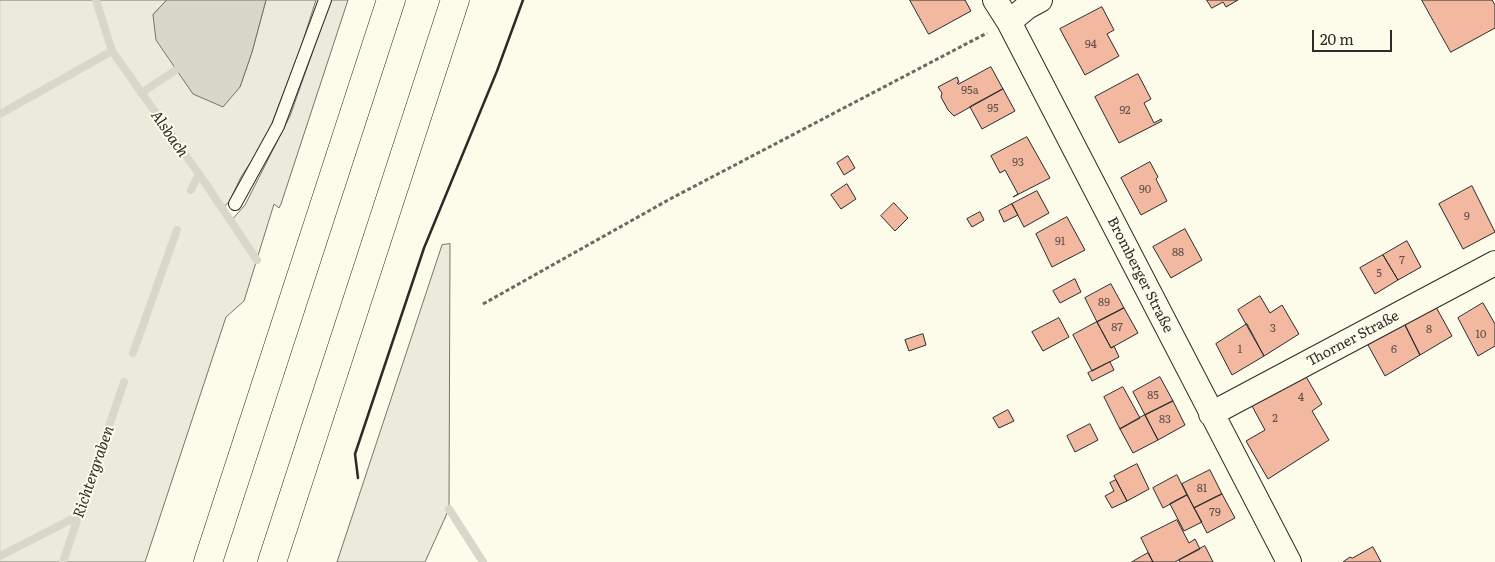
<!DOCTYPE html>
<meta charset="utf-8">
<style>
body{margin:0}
#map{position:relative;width:1495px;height:562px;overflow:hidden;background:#fdfbea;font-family:Literata,serif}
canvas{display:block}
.scale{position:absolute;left:1312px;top:30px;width:80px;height:22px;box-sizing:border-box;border:2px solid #2b2b2b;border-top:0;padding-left:6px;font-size:15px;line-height:18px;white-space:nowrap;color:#2b2b2b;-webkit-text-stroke:4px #fdfbea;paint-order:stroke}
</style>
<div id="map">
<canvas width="1495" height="562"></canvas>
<div class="scale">20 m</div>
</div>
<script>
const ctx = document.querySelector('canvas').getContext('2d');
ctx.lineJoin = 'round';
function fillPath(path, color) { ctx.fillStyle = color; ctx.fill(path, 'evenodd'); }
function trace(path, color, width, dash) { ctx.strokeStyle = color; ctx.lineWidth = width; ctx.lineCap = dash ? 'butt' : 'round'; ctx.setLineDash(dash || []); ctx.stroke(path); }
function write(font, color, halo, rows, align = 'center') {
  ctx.font = font + ' Literata,serif'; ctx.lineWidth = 4; ctx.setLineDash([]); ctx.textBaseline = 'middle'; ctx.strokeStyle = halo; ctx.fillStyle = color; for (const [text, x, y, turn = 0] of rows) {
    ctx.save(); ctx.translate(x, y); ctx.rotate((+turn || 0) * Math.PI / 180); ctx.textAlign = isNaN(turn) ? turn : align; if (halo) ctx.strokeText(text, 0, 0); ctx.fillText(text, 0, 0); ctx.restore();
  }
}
const green = new Path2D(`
 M0,0h167l-14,15 87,72 12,-35 14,-52h50l-16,50 -34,89 -25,38 -12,25 -9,8 9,13 16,-18 45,-89 41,-116h17l-67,204 -2,4 -5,-4 -30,97 -18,16 -81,245h-145z
 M450,244l-1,265 -24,53h-88l105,-317z`);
const water = new Path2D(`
 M167,0h99l-14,52 -12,35 -17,20 -30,-13 -37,-54 -3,-25z`);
const stream = new Path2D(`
 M96,0l16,51 87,123 58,86
 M141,93l35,-23
 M0,114l112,-63
 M191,190l8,-16
 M133,353l44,-123
 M449,509l34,53
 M0,556l80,-41
 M63,562l61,-180`);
const building = new Path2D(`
 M910,0h55l6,11 -42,23z
 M1207,0h31l-12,7 -3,-5 -11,6z
 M1422,0h70l3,5v23l-44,24z
 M1102,7l12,23 -7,4 12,22 -34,19 -25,-46z
 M991,67l12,22 -49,27 -6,-6 -7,-13 1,-4 -4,-6 19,-10 2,5 -2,1 1,1z
 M1138,74l13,25 -7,4 10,20 7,-4 1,2 -43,22 -24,-46z
 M1003,89l12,22 -33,18 -12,-22z
 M1027,137l23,41 -37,19 5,-3 -13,-24 -5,3 -9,-17z
 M848,156l7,12 -11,7 -7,-12z
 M1150,162l8,15 -2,2 11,22 -26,14 -20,-37z
 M847,184l9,15 -15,10 -10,-14z
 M1472,186l23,46 -32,17 -24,-45z
 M1037,191l12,22 -25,14 -12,-23z
 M894,203l14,15 -13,13 -14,-15z
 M1012,204l6,11 -14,7 -5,-11z
 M980,212l4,8 -12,7 -5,-8z
 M1067,217l18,33 -33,17 -16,-33z
 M1185,229l17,31 -31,18 -18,-31z
 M1407,241l14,26 -23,13 -15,-25z
 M1383,255l15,25 -23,14 -15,-26z
 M1075,279l6,13 -21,11 -7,-12z
 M1111,284l13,24 -27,14 -12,-24z
 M1260,296l10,17 12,-8 17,29 -35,22 -26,-46z
 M1483,303l12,21v22l-17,10 -20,-38z
 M1436,307l16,29 -32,19 -15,-30z
 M1124,308l14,25 -27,15 -14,-26z
 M1059,318l10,19 -26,14 -11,-19z
 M1097,322l14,26 3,-2 5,11 -27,14 -19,-36z
 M1247,324l17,32 -32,19 -16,-31z
 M1405,325l15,30 -35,21 -17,-31z
 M923,334l3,11 -17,6 -4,-11z
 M1110,362l4,8 -22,11 -4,-8z
 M1305,375l17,29 -10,7 17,29 -61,39 -22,-38 19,-11 -13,-24z
 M1160,377l13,24 -28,14 -12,-23z
 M1123,387l17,31 -20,11 -16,-32z
 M1173,401l12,24 -27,15 -13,-25z
 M1008,410l6,11 -15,7 -6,-10z
 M1145,415l13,25 -25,13 -13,-24z
 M1090,424l8,16 -23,12 -8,-16z
 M1137,464l12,25 -22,12 -13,-25z
 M1210,470l12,24 -28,14 -12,-24z
 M1177,475l10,20 -24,13 -10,-20z
 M1116,480l11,21 -15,7 -7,-12 9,-5 -4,-8z
 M1222,494l13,24 -28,15 -13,-25z
 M1187,495l15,27 -18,9 -14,-27z
 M1177,520l12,23 6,-4 5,10 -25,13h-22l-12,-24z
 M1205,546l8,16h-33l-1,-2z
 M1373,547l8,15h-38l7,-5 2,1z
 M1148,553l5,9h-21z`);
const path = new Path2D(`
 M483,304l187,-105 317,-166`);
const lane = new Path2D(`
 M235,204l43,-78 47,-126`);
const street = new Path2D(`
 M995,0l14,22
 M1040,0l-13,7 -18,15 280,540
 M1211,414l284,-151`);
const highway = new Path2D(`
 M208,562l183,-562
 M272,562l183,-562`);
const wall = new Path2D(`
 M358,478l-3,-24 69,-206 73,-177 26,-71`);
const numberNames = [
 ["94",1091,45],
 ["95a",970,91],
 ["95",993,109],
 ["92",1125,111],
 ["93",1018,163],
 ["90",1145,190],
 ["9",1467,217],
 ["91",1060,242],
 ["88",1178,253],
 ["7",1402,261],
 ["5",1379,274],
 ["89",1104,303],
 ["87",1117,328],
 ["3",1273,329],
 ["8",1429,330],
 ["10",1481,335],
 ["1",1240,350],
 ["6",1394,350],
 ["85",1153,396],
 ["4",1301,398],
 ["2",1275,419],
 ["83",1165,420],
 ["81",1202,489],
 ["79",1215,513]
];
const streetNames = [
 ["Bromberger Straße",1140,275,63],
 ["Thorner Straße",1353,339,-28]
];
const waterNames = [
 ["Alsbach",169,134,55],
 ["Richtergraben",94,472,-71]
];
fillPath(green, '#ecebdb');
trace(green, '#74746e', 1);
fillPath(water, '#d8d7c9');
trace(water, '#74746e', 1);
trace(stream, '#d8d7c9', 8);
fillPath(building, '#f2b8a0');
trace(building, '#2b2b2b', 1);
trace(lane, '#2b2b2b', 14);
trace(street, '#2b2b2b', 26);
trace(highway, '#2b2b2b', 29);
trace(path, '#6a6964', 3, [4, 2.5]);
trace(lane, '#fdfbea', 12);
trace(street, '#fdfbea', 24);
trace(highway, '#fdfbea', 28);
trace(wall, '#2b2b2b', 2.5);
write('11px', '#5d4e48', null, numberNames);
write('14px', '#2b2b2b', '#fdfbea', streetNames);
write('italic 15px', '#2b2b2b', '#fdfbea', waterNames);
</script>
